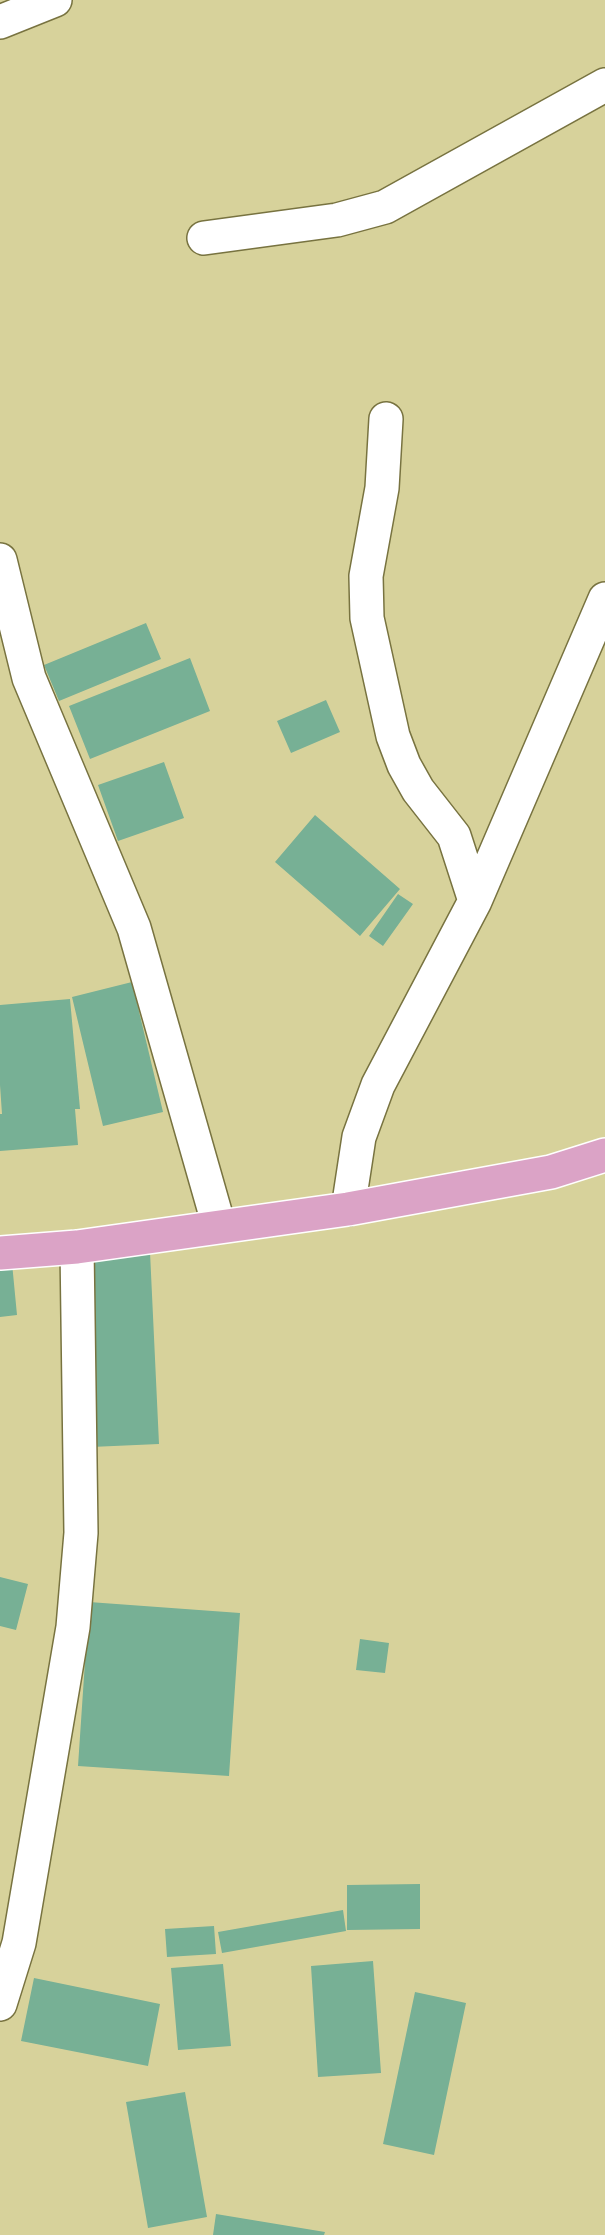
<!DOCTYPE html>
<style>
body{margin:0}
canvas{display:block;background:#d7d29b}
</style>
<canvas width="605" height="2235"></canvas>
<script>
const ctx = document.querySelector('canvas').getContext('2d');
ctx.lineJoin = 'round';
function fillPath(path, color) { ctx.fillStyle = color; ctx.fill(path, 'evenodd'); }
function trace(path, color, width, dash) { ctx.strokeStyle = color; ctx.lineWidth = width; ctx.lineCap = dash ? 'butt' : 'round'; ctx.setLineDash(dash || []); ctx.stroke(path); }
const building = new Path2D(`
 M146,623l15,36 -102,42 -15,-36z
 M190,658l20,53 -120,48 -21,-53z
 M326,700l14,32 -49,21 -14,-32z
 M164,762l20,56 -66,23 -20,-56z
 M315,815l85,74 -40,47 -85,-74z
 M398,894l15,10 -30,42 -14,-10z
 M132,982l31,130 -60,14 -31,-129z
 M70,999l10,110h-5l3,36 -78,6v-37h2l-2,-29v-80z
 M150,1252l9,192 -68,3 -9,-191z
 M12,1263l5,52 -17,2v-53z
 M0,1577l28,7 -12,46 -16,-4z
 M89,1602l151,11 -11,163 -151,-10z
 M360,1639l29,4 -4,30 -29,-3z
 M420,1884v45l-73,1v-45z
 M343,1910l3,21 -124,22 -4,-21z
 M214,1926l2,28 -49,3 -2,-28z
 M373,1961l8,112 -63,4 -7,-111z
 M223,1964l8,82 -53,4 -7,-82z
 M34,1978l126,26 -12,62 -127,-25z
 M415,1992l51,11 -32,152 -51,-11z
 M185,2092l22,125 -59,11 -22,-126z
 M216,2214l109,18 -1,3h-111z`);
const minor = new Path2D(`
 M0,22l55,-22
 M204,238l133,-18 48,-13 220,-122
 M386,419l-4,69 -16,88 1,42 26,118 11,29 14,25 36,46 21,65
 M0,560l29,118 105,250 85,298
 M348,1209l11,-72 19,-52 97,-184 130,-302
 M0,2004l19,-61 54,-316 8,-94 -4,-286`);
const major = new Path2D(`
 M0,1253l77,-6 271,-38 203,-37 54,-17`);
fillPath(building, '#77b095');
trace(minor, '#787340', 36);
trace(major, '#fff', 36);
trace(minor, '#fff', 33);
trace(major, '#dba3c6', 33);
</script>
